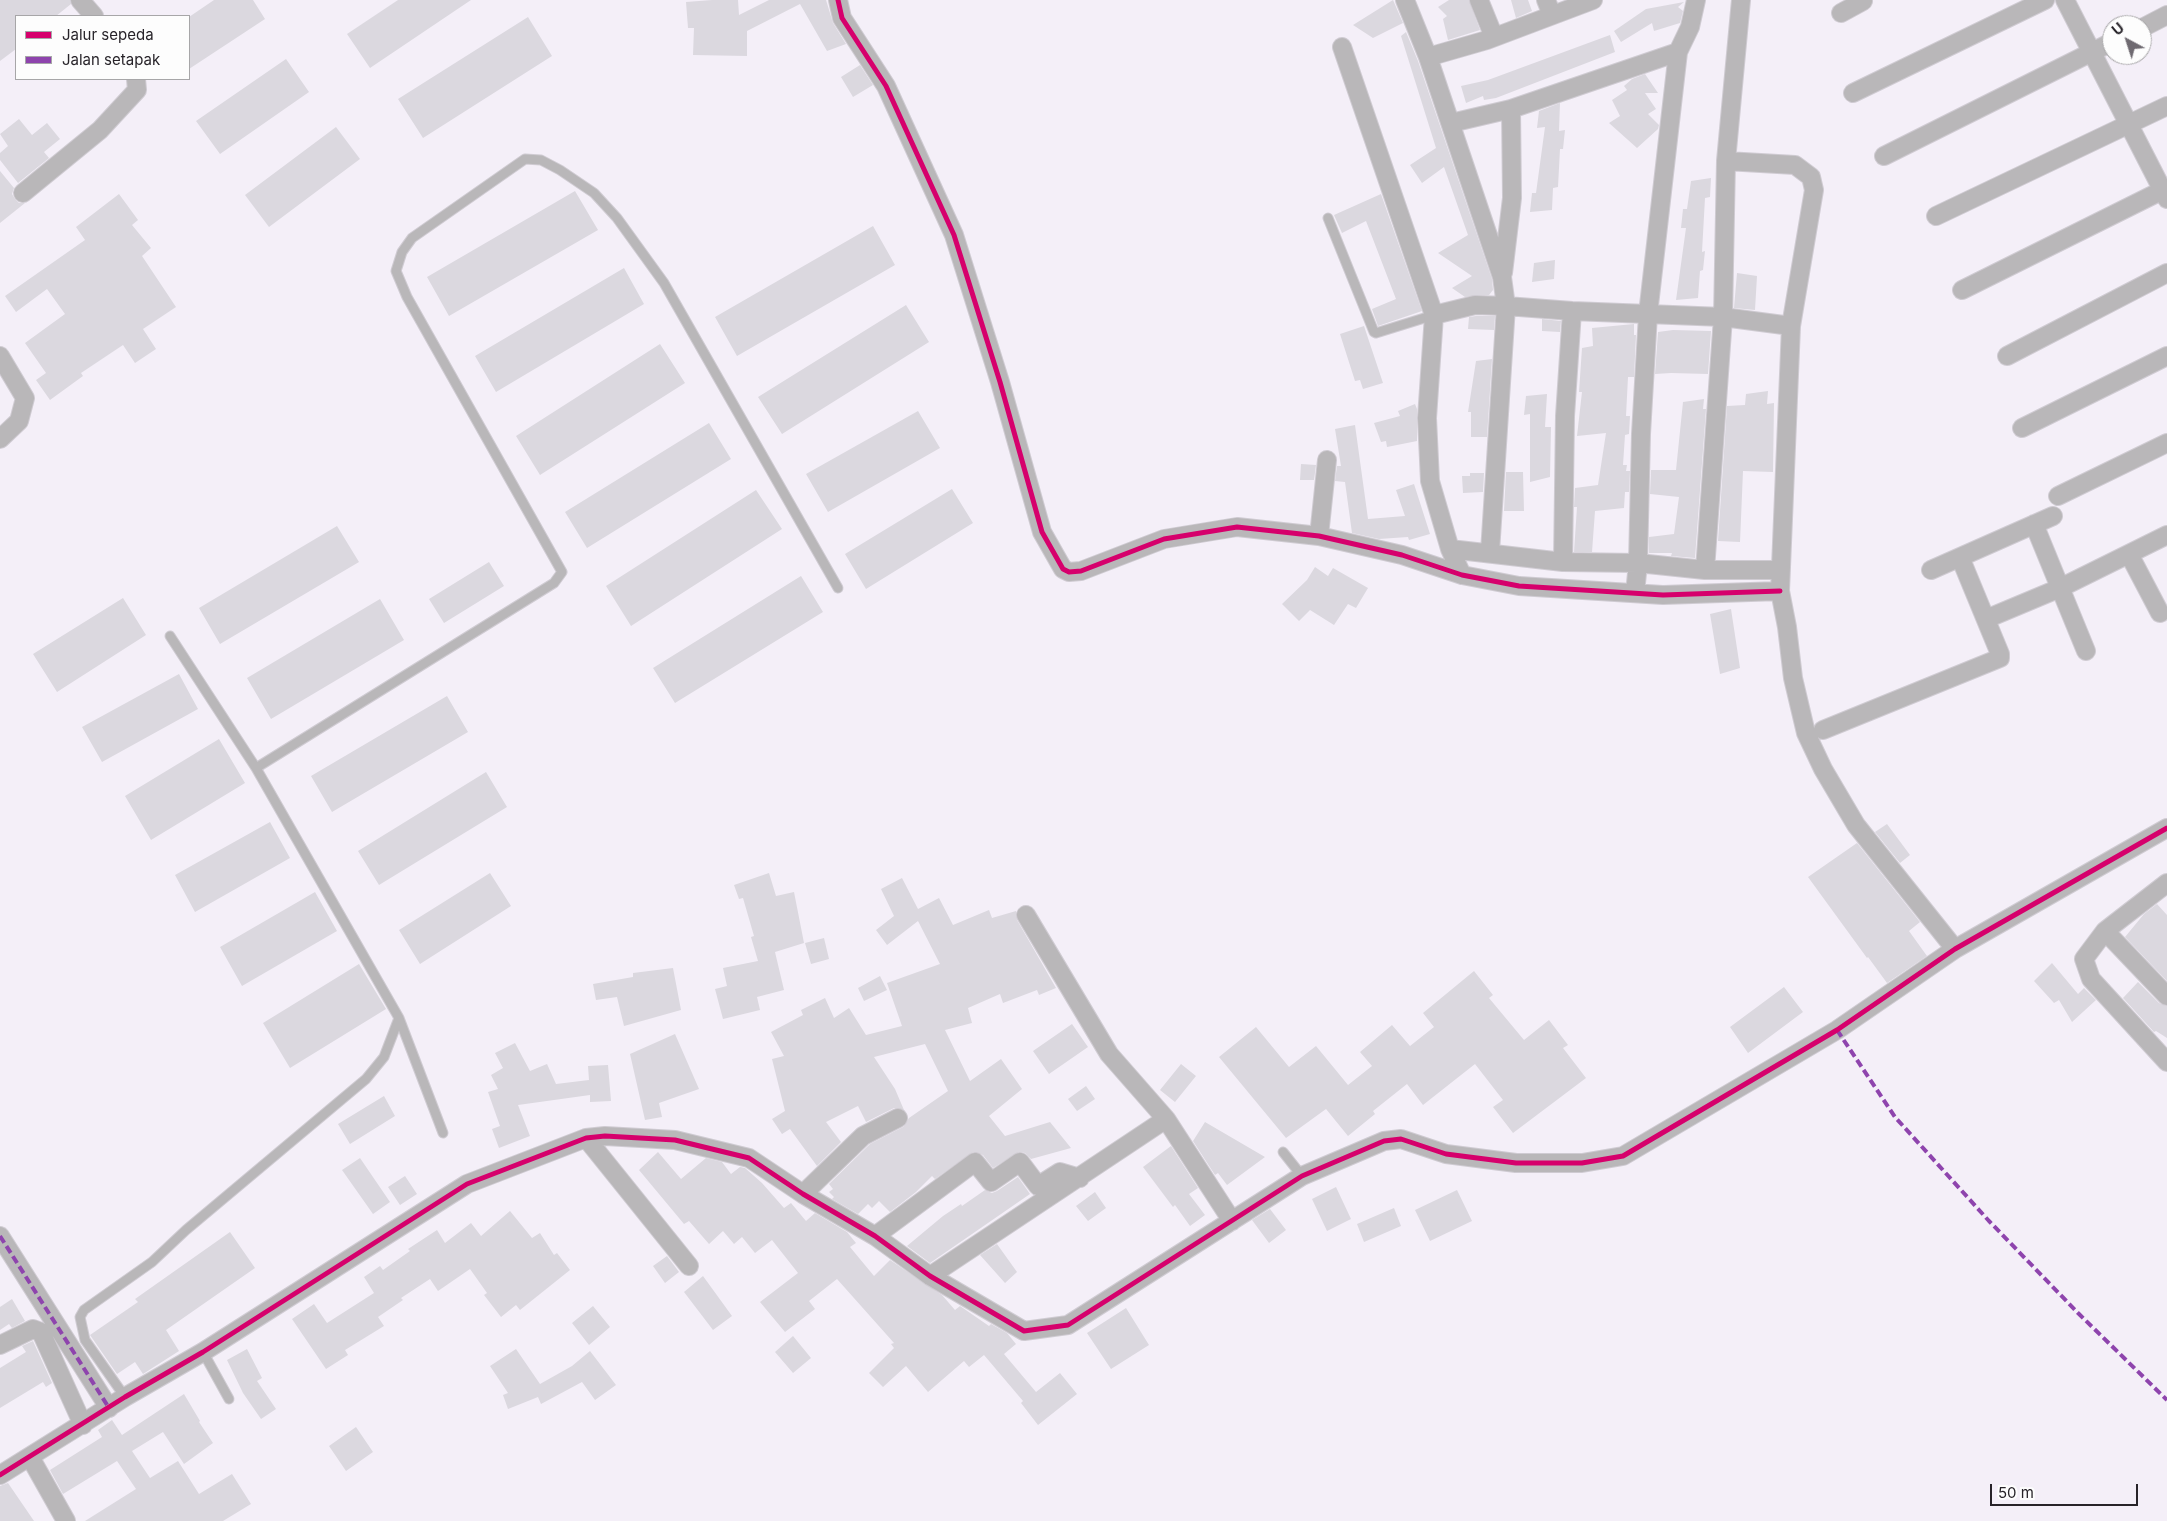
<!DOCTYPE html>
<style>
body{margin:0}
#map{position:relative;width:2167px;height:1521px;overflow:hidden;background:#f4eff8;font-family:Inter,sans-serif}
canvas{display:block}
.legend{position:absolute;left:15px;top:15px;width:175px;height:65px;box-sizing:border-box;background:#fdfdfd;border:1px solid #a7a6a8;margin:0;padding:6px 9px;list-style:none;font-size:15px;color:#272329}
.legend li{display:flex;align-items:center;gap:10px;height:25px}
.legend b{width:25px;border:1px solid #a7a6a8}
.north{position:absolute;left:2102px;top:15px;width:50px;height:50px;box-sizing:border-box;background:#fdfdfd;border:1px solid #a7a6a8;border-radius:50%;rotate:320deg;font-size:14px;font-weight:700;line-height:20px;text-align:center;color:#272329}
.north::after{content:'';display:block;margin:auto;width:18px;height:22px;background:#6f6a71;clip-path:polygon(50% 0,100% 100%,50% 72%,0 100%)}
.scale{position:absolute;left:1990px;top:1484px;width:148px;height:22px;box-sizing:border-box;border:2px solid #272329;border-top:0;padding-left:6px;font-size:15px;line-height:18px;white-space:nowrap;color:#272329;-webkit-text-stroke:4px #fdfdfd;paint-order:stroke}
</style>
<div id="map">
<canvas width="2167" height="1521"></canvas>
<ul class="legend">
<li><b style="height:6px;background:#d6006c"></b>Jalur sepeda</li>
<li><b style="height:6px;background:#8e44ad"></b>Jalan setapak</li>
</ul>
<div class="north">U</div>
<div class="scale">50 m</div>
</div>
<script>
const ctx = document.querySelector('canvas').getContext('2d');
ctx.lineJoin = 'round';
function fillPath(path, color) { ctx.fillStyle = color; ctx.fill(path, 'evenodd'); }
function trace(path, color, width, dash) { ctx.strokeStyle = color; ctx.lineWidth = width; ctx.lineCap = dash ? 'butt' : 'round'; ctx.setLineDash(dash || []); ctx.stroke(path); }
const building = new Path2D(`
 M0,0h70l1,4 -15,12h-40v33l-16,12z
 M214,0h39l12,19 -76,50v-52z
 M398,0h73l-101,68 -23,-34z
 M712,0h26l1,15 30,-15h57l7,23 13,21 -19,7 -27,-47 -53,27v25l-54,-1 1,-27h-6l-2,-26z
 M1393,0l10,23 -30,15 -20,-13z
 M1449,0h20l11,30 -32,10 -5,-21 4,-3 -9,-9z
 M1511,0h17l4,11 -16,7z
 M1684,2l-6,5 5,4 -3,12 -26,8 -2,-8 -31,19 -7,-11 32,-22z
 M528,17l24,39 -129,82 -25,-39z
 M1406,32l12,29 74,218 1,11 -4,5 -24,2 -13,-9 20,-12 -34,-23 30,-18 -24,-68 -22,16 -12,-18 26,-17 -35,-112z
 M1610,35l5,17 -119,46 -12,2 -1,-4 -17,7 -5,-17 27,-6z
 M286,59l23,33 -89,62 -24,-33z
 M860,65l13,20 -20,12 -12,-20z
 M1645,74l13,19h-13l11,16 -8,5 11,11 -1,4 -21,19 -28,-25 11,-7 -8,-16 15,-10 -3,-4 8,-7z
 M1560,103l-1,28 6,-1 -2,19h-3l-2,38 -5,1 -1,22 -22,2 2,-19h4l9,-66 -8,1 2,-17z
 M19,119l13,16 15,-12 13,16 -16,13 5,6 -31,25 -18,-23v-7l8,-7 -8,-12z
 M336,127l24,32 -91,68 -24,-32z
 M0,171l14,17 -2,6 3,5 4,4h6l-25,20z
 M1711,178l-1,19 -5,1 -3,54 3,-1 -2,19 -3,1 -2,27 -22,2 10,-72h-5l2,-19h4l4,-28z
 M575,191l23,39 -149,86 -22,-39z
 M119,194l19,26 -6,5 19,23 -9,8 34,51 -33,22 13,20 -21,14 -12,-18 -42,28 2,3 -33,24 -14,-20 10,-7 -21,-30 40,-29 -18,-25 -31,23 -11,-16 80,-56 -9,-13z
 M1381,194l41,117 -44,15 -6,-17 24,-10 -30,-78 -24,12 -8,-18z
 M873,226l22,39 -158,91 -22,-39z
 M1555,260l-1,19 -22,3 2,-19z
 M624,268l20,36 -148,88 -21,-36z
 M1737,273l20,3 -2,34 -21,-2z
 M906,305l23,37 -147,92 -24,-37z
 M1476,316h19l-1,14 -26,-1 1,-12z
 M1542,319l19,2 -1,11 -18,-1z
 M1634,324v11h2l-2,42h-6l-2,39h4l-1,18 -4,1 -2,30h4l-1,6h4l-1,21h-4l-1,16 -29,3 -3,41h-18l3,-45h-3l1,-19 23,-3 8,-52 -29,3 5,-44h-3l3,-44 11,-2 -1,-18z
 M1364,326l19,57 -20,6 -3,-9 -5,1 -15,-47z
 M1673,330l38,1 -3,43 -37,-1 -16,1 3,-42z
 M660,344l25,39 -145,92 -24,-39z
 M1492,359l-5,78h-16v-25h-3l8,-51z
 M1768,391l-1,13 7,-1 -1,69 -30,-1 -3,71 -22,-1 9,-135 18,-1 1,-11z
 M1547,394l-2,33h6l-1,50 -20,5v-68l-6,1 2,-19z
 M1704,399l-1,10h3l-11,149 -24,-2 1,-3h-23v-16l25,-3 5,-37 -29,-3 1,-24h25l7,-68z
 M1415,404l2,5v32l-30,6 -1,-6 -5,1 -7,-19 26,-7 -2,-5z
 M918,411l22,37 -112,64 -22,-38z
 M709,423l22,36 -144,89 -22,-36z
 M1355,425l13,94 37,-3 -9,-26 18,-6 16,50 -21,6 -1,-3 -29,2 -27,-6 -7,-51 -10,-1 2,-15h4l-6,-37z
 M1301,464l15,1 -2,15h-14z
 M1506,472h17l1,39h-20z
 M1470,473h14l-1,19 -20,1 -1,-17h8z
 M952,489l21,34 -107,66 -21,-35z
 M756,490l26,39 -151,97 -25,-40z
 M337,526l22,36 -139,82 -21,-36z
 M489,562l15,24 -60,37 -15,-24z
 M1315,567l13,9 5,-8 35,20 -12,20 -8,-4 -14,21 -24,-15 -11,11 -17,-17 25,-24z
 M801,576l22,36 -148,91 -22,-35z
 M123,598l23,37 -89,57 -24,-38z
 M380,599l24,41 -133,79 -24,-41z
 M1731,609l9,59 -20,6 -10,-60z
 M179,674l19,35 -96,53 -20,-35z
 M447,696l21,36 -136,80 -21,-36z
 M219,739l26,44 -94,57 -26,-44z
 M486,772l21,35 -128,78 -21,-34z
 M270,822l20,36 -95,54 -20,-37z
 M1887,824l23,31 -10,8 -25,-31z
 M1857,843l63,79 -11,9 18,25 -40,27 -19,-26 -1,1 -59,-81z
 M490,873l21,33 -91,58 -21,-34z
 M769,873l7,23 18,-4 10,51 -29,9 9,38 -27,7 3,13 -37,9 -8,-30 12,-3 -4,-18 35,-7 -7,-24 3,-1 -11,-38 -4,1 -5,-14z
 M902,878l16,31 21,-11 14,27 36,-15 3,8 24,-7 1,9 39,68 -17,7 -2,-5 -34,13 -3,-9 -32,14 4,15 -27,7 25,51 31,-22 21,30 -33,27 16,20 45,-14 21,26 -40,11 -6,-6 -6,-1 -26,16 -10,-13 -10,-3 -38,27 -3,-3 -16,16 -26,20 -11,-11 -7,7 -4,-4 -10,10 -26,-15 2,-2 -5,-5 4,-3 -4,-5 41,-40 33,-17 6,-9 39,-27 -23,-47 -51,13 21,32 9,21 -10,-2 -28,14 -8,-16 -32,16 15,20 -24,24 -27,-37 -8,5 -10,-15 13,-8 -13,-52 12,-3 -13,-24 32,-17 -2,-5 24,-12 9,20 15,-10 17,27 36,-9 -15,-43 53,-19 -22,-43 -31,24 -11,-15 18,-14 -13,-27z
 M315,892l22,39 -95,55 -22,-39z
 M2157,904l10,11v66l-42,-44 19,-23z
 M824,938l5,21 -18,5 -6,-21z
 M2052,963l26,31 6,-6 12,12 -24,22 -13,-22 -5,3 -20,-22z
 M359,964l27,45 -96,59 -27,-45z
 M673,968l8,42 -57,16 -7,-29 -21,3 -3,-16 40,-7v-4z
 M1474,971l19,24 -4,3 35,42 25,-20 19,25 -5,3 23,30 -73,55 -20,-26 10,-7 -28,-36 -52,41 -16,-21 -34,27 2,3 -27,22 -22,-27 -40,29 -67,-81 37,-30 33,40 27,-21 32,39 24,-19 -12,-14 32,-27 18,21 24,-19 -11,-14z
 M880,976l7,14 -23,11 -6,-13z
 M2138,982l21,21 8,3v32l-11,-7 -2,1 -31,-34z
 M1784,987l19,25 -55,41 -18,-26z
 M1072,1024l16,23 -39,27 -16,-23z
 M675,1034l24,55 -40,14 3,14 -17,3 -15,-66z
 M515,1043l15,28 17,-7 9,20 33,-4 -1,-14 20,-1 3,36 -21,1v-7l-72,10 12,31 -31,12 -7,-19 8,-3 -12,-34 10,-3 -7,-14 12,-7 -8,-15z
 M1181,1064l15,12 -21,26 -15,-12z
 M1086,1086l9,13 -18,12 -9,-12z
 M384,1096l11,20 -45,28 -12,-20z
 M1205,1122l60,35 -38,28 -9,-12 -3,2 -22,-34z
 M1171,1146l27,42 -9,6 16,21 -15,11 -15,-21 -2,2 -30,-40z
 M658,1152l23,27 25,-21 16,4 9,12 9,-7 5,1 17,15 22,25 7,-5 15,18 9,-8 32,19 9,11 -6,4 24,29 16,-16 52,35 13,15 5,-4 29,20 2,-2 16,9 9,11 -12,10 32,38 24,-19 17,21 -39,31 -17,-22 2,-2 -39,-46 -15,12 -5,-6 -36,31 -22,-26 -23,21 -14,-14 25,-25 -3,-4 3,-1 -57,-64 -28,22 6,8 -30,23 -25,-30 38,-29 -26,-33 -17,13 -13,-16 -8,7 -11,-13 -14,13 -20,-23 -5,3 -45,-54z
 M360,1158l30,44 -17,12 -31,-44z
 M405,1176l12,18 -17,11 -12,-18z
 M1018,1177l12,17 -100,69 -23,-17 36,-30 18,-12 1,2 23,-16 7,3 5,-2z
 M1336,1187l15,32 -24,12 -15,-32z
 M1457,1190l15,31 -42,20 -15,-31z
 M1095,1192l11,16 -18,13 -12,-15z
 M1394,1208l7,18 -37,16 -7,-18z
 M1270,1209l16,21 -17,13 -17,-23z
 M510,1211l22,27 8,-5 14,22 3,-2 13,17 -50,40 -4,-5 -15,12 -17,-22 3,-2 -17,-24 -32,22 -8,-12 -29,19 2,2 -25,17 6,9 -39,24 3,5 -22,14 -34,-50 22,-15 13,19 47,-30 -10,-16 16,-11 3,4 27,-19 -2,-2 29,-19 8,13 26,-20 10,13z
 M230,1232l25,36 -89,62 13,21 -36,23 -8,-12 -18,12 -27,-39 48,-33 -3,-3z
 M997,1244l20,28 -12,11 -25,-28z
 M667,1256l12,16 -14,11 -12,-17z
 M703,1276l29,40 -19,14 -29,-38z
 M12,1299l13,22 -13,7 -3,-4 -9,6v-23z
 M593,1306l17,21 -21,18 -17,-22z
 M1126,1308l23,37 -38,24 -24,-36z
 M793,1336l18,22 -18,15 -18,-21z
 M33,1341l19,42 -6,4 -3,-5 -43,26v-40l26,-16 -4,-6z
 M247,1349l15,29 -5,3 19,28 -15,10 -18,-26 -16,-33z
 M516,1349l24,35 32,-18 18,-15 26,34 -21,15 -13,-18 -41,22 -3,-7 -30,12 -5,-14 5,-2 -18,-27z
 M184,1394l16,27 -1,1 14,21 -29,21 -21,-32 -31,19 18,27 28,-17 21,33 33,-20 19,30 -28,17h-138l51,-32 -19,-28 -54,33 -13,-24 52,-33 -4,-7 14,-10 10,15z
 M356,1427l17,25 -27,19 -17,-25z
 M8,1483l26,38h-34v-35z`);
const service = new Path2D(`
 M1328,218l46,114 2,1 58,-18
 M170,636l86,132 143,250 44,115
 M256,768l298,-185 8,-11 -155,-275 -11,-26 6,-19 10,-14 113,-79 16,1 19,10 34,23 23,25 47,65 174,305
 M1283,1152l19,24
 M203,1352l26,47
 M125,1397l-40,-57 -5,-23 4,-7 68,-48 34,-32 180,-151 18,-22 15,-39`);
const minor = new Path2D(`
 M80,0l14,16
 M838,0l4,18 44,68 68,149 46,147 42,150 21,37 6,3 12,-1 83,-32 73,-12 82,9 83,19 60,20 57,11 144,9 117,-4
 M1405,0l23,57 74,220 4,29 -16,246
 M1479,0l15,37
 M1546,0l6,15
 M2065,0l102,199
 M1841,13l22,-12
 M2142,28l25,-13
 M1342,47l92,268
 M1428,57l59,-17 106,-40
 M1853,93l192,-93
 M1451,123l60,-14 167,-57
 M1884,156l228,-114
 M1726,161l69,4 16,12 3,13 -23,136
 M23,193l77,-63 37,-40 -1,-11
 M1936,216l231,-110
 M1503,273l9,-75 -1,-89
 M1962,290l205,-102
 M0,356l25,42 -6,23 -19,18
 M2007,356l160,-83
 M2022,428l145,-72
 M2058,496l109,-53
 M2034,524l52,127
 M1319,536l8,-76
 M1450,549l113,13 75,1 67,7h74
 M2129,554l31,59
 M1563,562l2,-146 7,-105
 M1705,570l18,-253 3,-156 15,-161
 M1931,570l122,-54
 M1462,575l-12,-26 -20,-68 -3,-63 7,-103 41,-10 31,1 66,5 151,6 68,9 -11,265 7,36 6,51 13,55 17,36 33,56 99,124
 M1635,593l3,-30 3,-129 7,-120 30,-262 12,-25 6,-27
 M1986,619l74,-31 107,-53
 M1823,730l177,-72v-4l-40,-97
 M2167,883l-62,48 -21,28 7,20 76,83
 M1026,915l83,139 57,65
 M2105,931l62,65
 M586,1138l103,128
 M803,1194l60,-58 35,-18
 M0,1236l109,172
 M875,1236l100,-74 16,20 29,-20 18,24 22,-14 20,6
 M930,1276l236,-157 66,102
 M0,1345l33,-16 8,3 42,93
 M30,1457l36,64
 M0,1475l125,-78 78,-45 264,-168 119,-46 19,-2 70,4 74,18 54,36 72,42 55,40 94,55 44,-6 234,-149 82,-35 17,-2 45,15 70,9h66l41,-7 214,-126 118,-81 212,-121`);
const quiet = new Path2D(`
 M1837,1030l58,87 94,104 89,92 89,87
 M0,1236l109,172`);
const cycleway = new Path2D(`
 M838,0l4,18 44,68 68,149 46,147 42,150 21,37 6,3 12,-1 83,-32 73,-12 82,9 83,19 60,20 57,11 144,9 117,-4
 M0,1475l125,-78 78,-45 264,-168 119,-46 19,-2 70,4 74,18 54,36 72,42 55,40 94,55 44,-6 234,-149 82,-35 17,-2 45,15 70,9h66l41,-7 214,-126 118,-81 212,-121`);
fillPath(building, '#dbd8df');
trace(service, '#cfcbd2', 11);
trace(minor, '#cfcbd2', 20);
trace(service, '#b9b7b9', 9);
trace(minor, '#b9b7b9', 18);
trace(quiet, '#8e44ad', 4, [8, 4]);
trace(cycleway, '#d6006c', 5);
</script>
